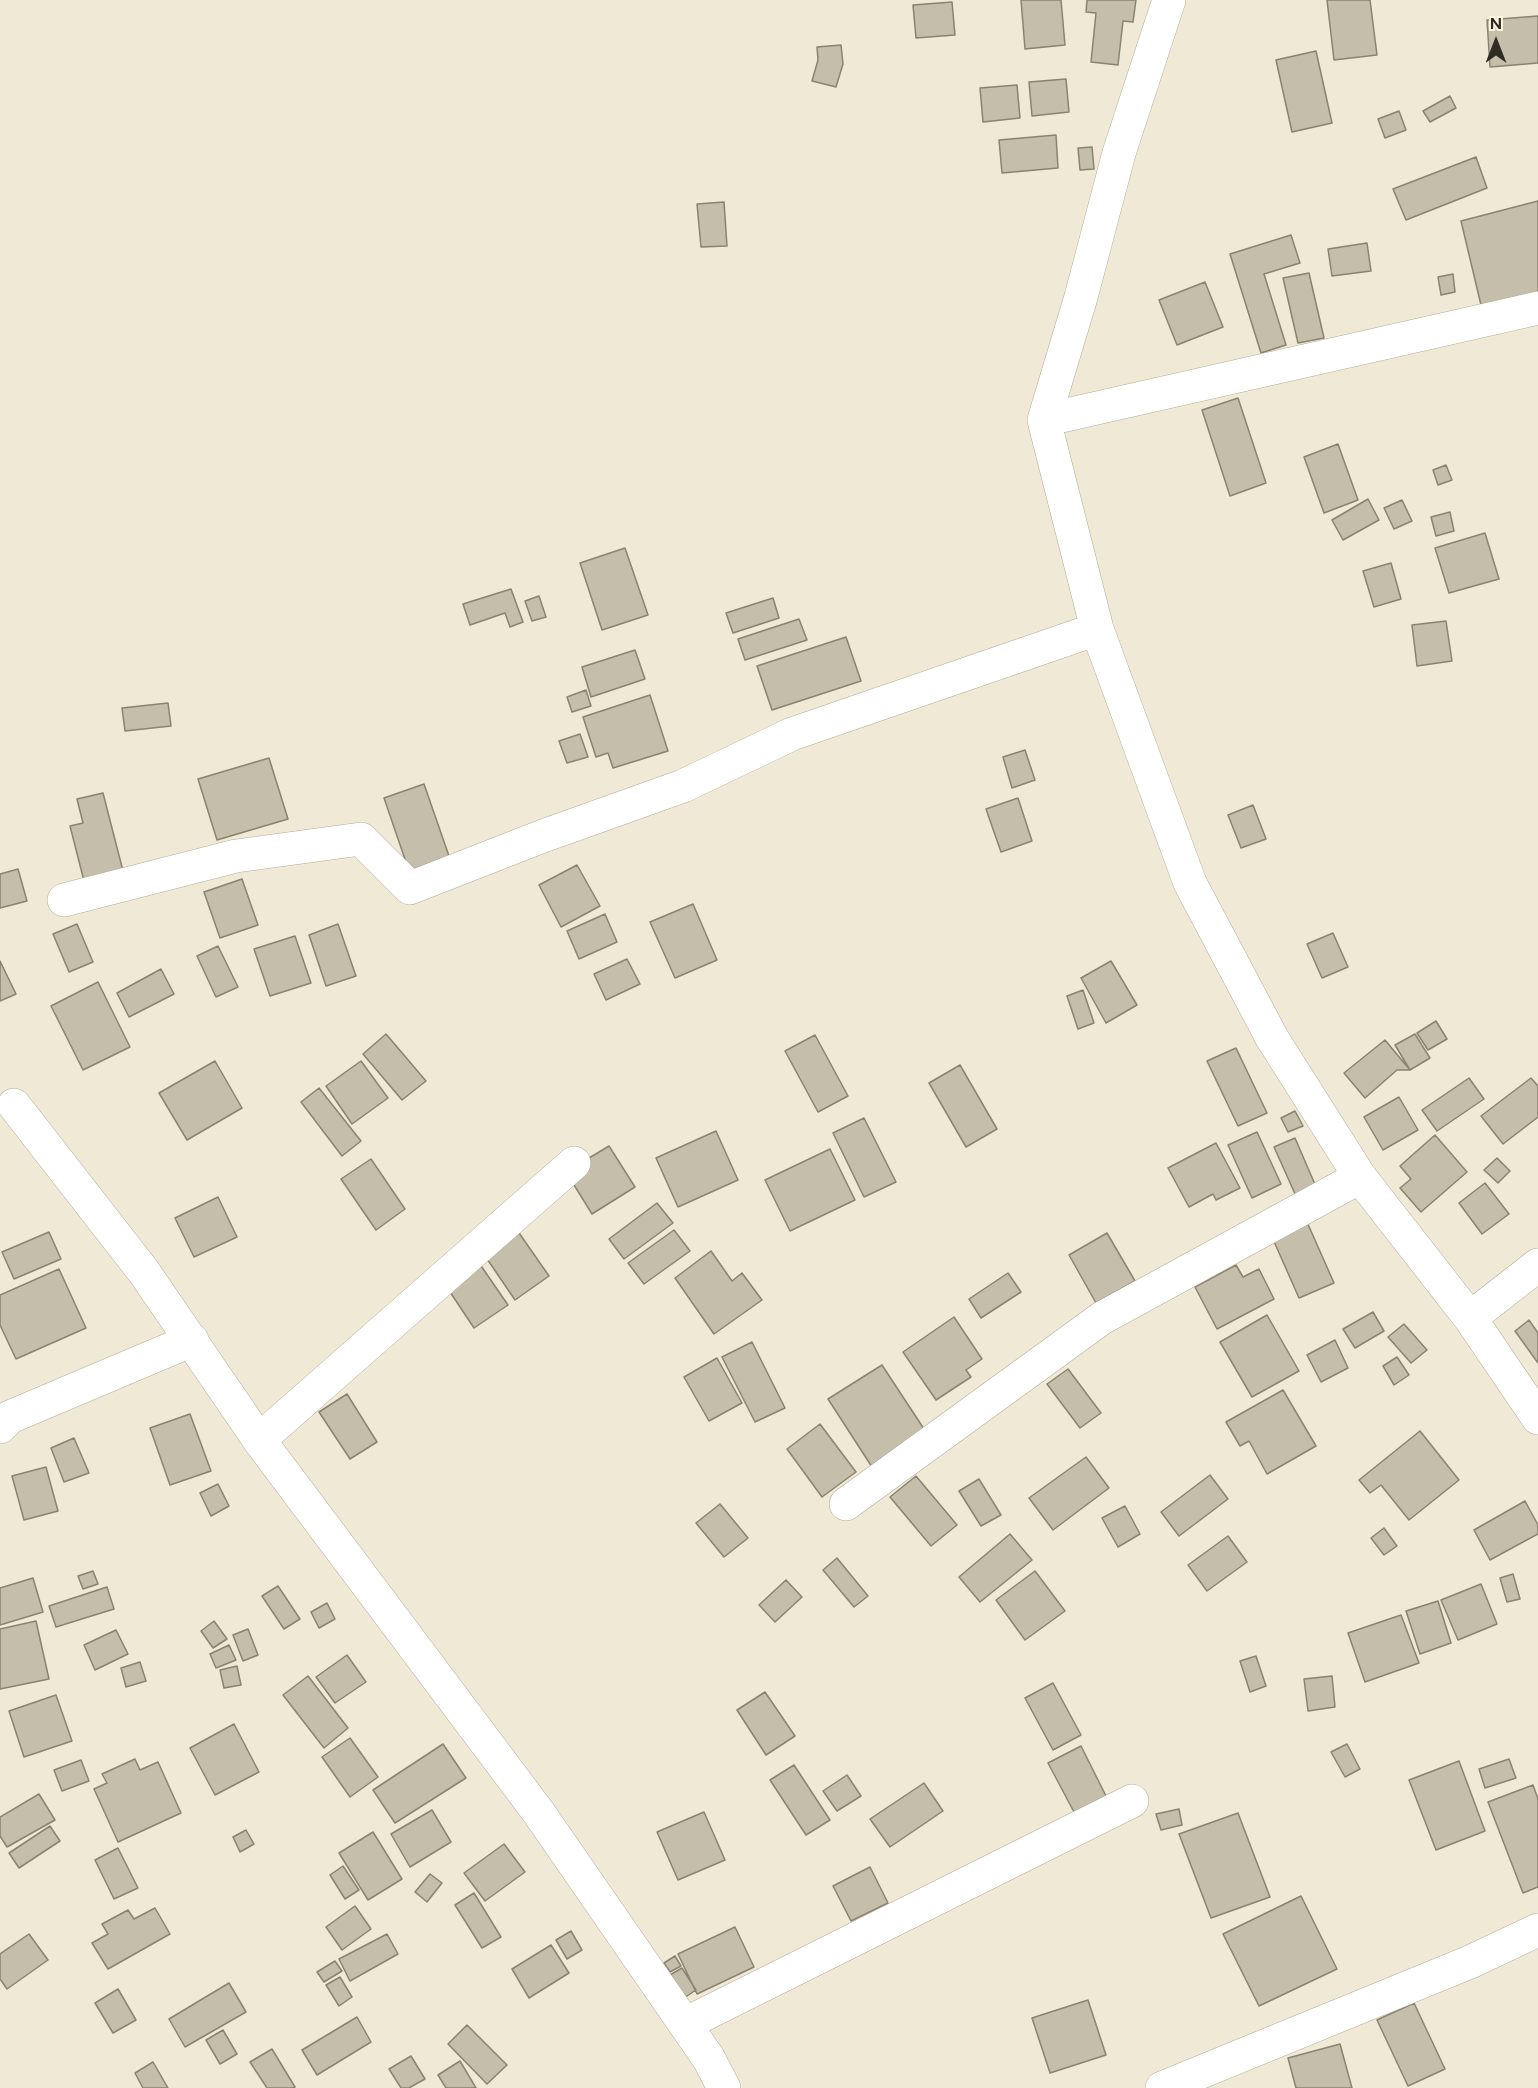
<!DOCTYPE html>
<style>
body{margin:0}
#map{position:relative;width:1538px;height:2088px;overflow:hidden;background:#f0e9d5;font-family:Figtree,sans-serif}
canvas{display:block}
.north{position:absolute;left:1466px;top:12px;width:60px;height:60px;-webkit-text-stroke:4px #fdf7e2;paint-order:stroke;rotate:0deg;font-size:16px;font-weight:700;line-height:24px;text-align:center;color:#2e2c24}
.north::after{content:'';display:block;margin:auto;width:21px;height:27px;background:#2e2c24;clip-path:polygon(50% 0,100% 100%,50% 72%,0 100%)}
</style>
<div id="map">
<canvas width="1538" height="2088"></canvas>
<div class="north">N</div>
</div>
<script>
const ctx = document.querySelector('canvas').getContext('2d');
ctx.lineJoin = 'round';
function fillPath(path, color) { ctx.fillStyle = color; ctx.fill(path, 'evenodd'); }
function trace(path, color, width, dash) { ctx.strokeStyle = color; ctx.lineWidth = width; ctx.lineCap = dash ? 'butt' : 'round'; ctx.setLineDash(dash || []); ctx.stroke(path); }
const building = new Path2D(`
 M1021,0h40l4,45 -40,4z
 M1087,0h49l-3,22 -10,-1 -5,44 -27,-3 5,-49 -10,-1z
 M1327,0h43l7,55 -43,5z
 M952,2l3,33 -39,3 -3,-33z
 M1538,16v47l-48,4 -3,-47z
 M841,45l2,19 -7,23 -24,-6 6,-21 -1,-13z
 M1316,51l16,72 -40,9 -16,-72z
 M1066,79l3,33 -37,4 -3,-34z
 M1017,85l3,33 -37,4 -3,-34z
 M1450,96l6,12 -26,14 -7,-11z
 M1399,111l7,19 -21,8 -7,-19z
 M1056,135l2,33 -56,5 -3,-33z
 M1092,147l2,22 -14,1 -2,-22z
 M1476,157l11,31 -81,32 -13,-31z
 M1538,201v91l-57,13 -20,-84z
 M724,202l3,44 -26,1 -4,-43z
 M1291,235l9,28 -36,11 22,71 -25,8 -31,-99z
 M1367,243l4,28 -39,5 -4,-27z
 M1309,273l15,65 -26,5 -15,-65z
 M1453,274l2,18 -14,3 -3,-18z
 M1205,282l18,45 -46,18 -18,-45z
 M1238,398l28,85 -36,13 -28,-86z
 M1338,444l20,56 -34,13 -20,-56z
 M1446,465l6,15 -14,5 -5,-15z
 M1368,499l11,21 -36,20 -11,-20z
 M1402,500l10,21 -18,8 -10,-21z
 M1450,512l4,19 -18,5 -5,-19z
 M1485,533l14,46 -50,14 -14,-45z
 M625,548l23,67 -46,15 -22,-67z
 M1391,563l10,36 -27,8 -11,-36z
 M511,589l12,33 -13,5 -5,-14 -35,12 -7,-21z
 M539,596l7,21 -14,4 -7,-20z
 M773,598l6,20 -46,15 -7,-20z
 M799,619l8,21 -62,20 -7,-21z
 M1446,621l6,40 -35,5 -5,-41z
 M846,637l15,44 -89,29 -15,-44z
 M635,650l10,29 -54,18 -9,-30z
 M586,690l5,16 -19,6 -5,-15z
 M650,695l18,56 -55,17 -5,-15 -12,4 -13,-40z
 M168,703l3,23 -46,5 -3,-23z
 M580,734l8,23 -21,6 -8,-22z
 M1025,750l10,30 -23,8 -9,-31z
 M269,758l19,61 -71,21 -19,-61z
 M424,784l25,72 -40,15 -25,-73z
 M103,793l20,78 -39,10 -14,-55 13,-3 -6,-24z
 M1018,798l14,43 -31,11 -15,-43z
 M1253,805l13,34 -25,9 -13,-33z
 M577,865l23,41 -39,21 -22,-42z
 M18,869l9,32 -27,7v-34z
 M242,879l16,46 -38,13 -16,-46z
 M693,904l24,56 -42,18 -25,-56z
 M605,914l12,28 -38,17 -12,-28z
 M77,924l16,38 -24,10 -16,-38z
 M338,924l18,52 -30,10 -17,-51z
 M1333,933l15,34 -26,11 -15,-34z
 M295,936l16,47 -41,13 -16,-47z
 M218,946l20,41 -22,10 -19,-41z
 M627,959l13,25 -34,16 -12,-26z
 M0,961l16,33 -16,7z
 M1111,961l26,44 -31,18 -25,-45z
 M161,969l13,25 -45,23 -12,-24z
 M98,982l32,65 -47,23 -32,-64z
 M1083,990l11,33 -16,6 -11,-33z
 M1436,1021l11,18 -19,11 -11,-17z
 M386,1034l40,47 -24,19 -39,-46z
 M1415,1034l15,24 -20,12 -15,-25z
 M815,1035l33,61 -30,16 -33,-61z
 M1385,1040l25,30h-13l-32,28 -21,-25z
 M1236,1048l31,65 -29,13 -31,-65z
 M215,1061l27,47 -55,32 -28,-47z
 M361,1061l27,37 -36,26 -26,-38z
 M960,1065l37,64 -31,18 -37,-64z
 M1469,1078l15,21 -47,32 -15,-21z
 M1531,1078l7,8v31l-35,27 -22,-28z
 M319,1088l42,53 -19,15 -41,-54z
 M1399,1097l19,33 -35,20 -19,-33z
 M1295,1111l8,15 -15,6 -7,-14z
 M864,1118l32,64 -32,15 -31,-64z
 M716,1131l22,49 -60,27 -22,-49z
 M1257,1132l24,52 -29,14 -24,-53z
 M1435,1135l32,37 -46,40 -21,-24 11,-9 -11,-13z
 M1295,1138l25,58 -20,9 -26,-58z
 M1216,1143l24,45 -24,12 -3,-6 -24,13 -21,-39z
 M609,1146l26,41 -43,27 -26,-42z
 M830,1149l25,51 -65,31 -25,-51z
 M1497,1158l13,13 -12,12 -14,-13z
 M371,1159l34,50 -29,21 -35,-51z
 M1485,1183l24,31 -27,20 -23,-31z
 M218,1197l19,40 -43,20 -19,-39z
 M657,1203l16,20 -49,36 -15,-20z
 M1307,1222l27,61 -35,15 -27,-61z
 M517,1230l32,46 -34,24 -32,-47z
 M674,1230l16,21 -46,33 -16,-21z
 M49,1232l12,27 -47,20 -12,-27z
 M1107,1233l28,48 -39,22 -27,-48z
 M711,1251l21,30 10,-8 20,27 -48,34 -39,-56z
 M477,1260l31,45 -34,23 -30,-45z
 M1236,1265l7,12 16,-8 15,30 -57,30 -22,-42z
 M59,1269l27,59 -70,31 -16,-34v-30z
 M1008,1273l13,19 -40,26 -12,-19z
 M1373,1312l11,19 -29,17 -12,-19z
 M1267,1315l32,56 -47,26 -32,-55z
 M954,1317l28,42 -16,11 5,7 -35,23 -33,-48z
 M1529,1320l9,13v30l-23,-32z
 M1404,1324l23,26 -16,13 -23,-26z
 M1335,1340l13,28 -27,14 -14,-27z
 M752,1342l33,66 -30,14 -33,-65z
 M1397,1357l12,18 -15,10 -11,-19z
 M717,1358l25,45 -33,18 -25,-44z
 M882,1365l44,67 -54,35 -44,-68z
 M1068,1369l33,44 -21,15 -33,-44z
 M1283,1390l33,56 -49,28 -18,-33 -9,5 -14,-24z
 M347,1394l30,48 -27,17 -31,-47z
 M190,1414l21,57 -41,14 -20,-57z
 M820,1424l36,48 -34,25 -35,-48z
 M1420,1431l39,49 -50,40 -28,-35 -11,8 -11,-13z
 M74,1438l15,35 -25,9 -13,-34z
 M1086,1457l23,31 -56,42 -24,-32z
 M46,1467l12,44 -34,9 -12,-44z
 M1210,1475l18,24 -49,37 -18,-24z
 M916,1476l41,49 -26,21 -41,-49z
 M979,1479l22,36 -20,11 -22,-35z
 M218,1484l11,22 -18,10 -11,-23z
 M1525,1501l13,24v9l-48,26 -16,-30z
 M720,1504l28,34 -24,19 -28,-34z
 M1125,1506l15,28 -22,13 -16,-29z
 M1384,1528l13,18 -13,9 -13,-17z
 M1010,1534l22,26 -52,42 -21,-25z
 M1228,1536l19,26 -40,29 -19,-26z
 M837,1558l31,38 -14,11 -31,-37z
 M93,1571l5,13 -15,5 -5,-13z
 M1035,1571l30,40 -40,29 -29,-40z
 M1513,1574l7,25 -13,3 -7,-24z
 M33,1578l10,34 -43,13v-37z
 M786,1580l16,17 -27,25 -16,-17z
 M1481,1584l16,40 -39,16 -17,-40z
 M278,1586l22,33 -16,10 -22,-33z
 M107,1587l7,22 -58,18 -7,-21z
 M1438,1601l13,42 -31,11 -14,-43z
 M327,1603l8,16 -16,9 -8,-16z
 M1401,1615l18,48 -54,19 -17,-49z
 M36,1621l13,58 -49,10v-60z
 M214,1621l13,18 -14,9 -12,-17z
 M248,1629l10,26 -15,6 -10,-26z
 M116,1630l12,24 -33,16 -11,-25z
 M229,1645l7,15 -20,8 -6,-14z
 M347,1655l19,27 -31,21 -19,-26z
 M1256,1656l10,30 -16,6 -10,-31z
 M140,1662l6,19 -20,6 -5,-19z
 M237,1666l4,19 -17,3 -4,-18z
 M308,1676l40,52 -24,20 -41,-53z
 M1332,1676l3,31 -27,4 -4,-32z
 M1053,1683l28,52 -28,15 -28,-52z
 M765,1692l30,44 -29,19 -29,-45z
 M56,1695l16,46 -48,16 -15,-46z
 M234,1724l25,48 -44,23 -25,-47z
 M350,1738l28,39 -28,20 -28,-40z
 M443,1744l23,34 -71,45 -22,-33z
 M1347,1744l13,25 -15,8 -14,-25z
 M1081,1746l25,50 -32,16 -26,-49z
 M135,1759l5,11 18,-8 23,51 -63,29 -24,-53 13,-6 -5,-9z
 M1509,1759l7,19 -31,10 -6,-19z
 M81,1760l8,21 -27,10 -8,-21z
 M1459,1761l26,70 -49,19 -27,-70z
 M794,1765l36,55 -24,15 -36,-55z
 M847,1775l14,21 -24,15 -14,-20z
 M924,1783l19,28 -53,36 -20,-28z
 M1533,1785l5,14v88l-15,6 -35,-91z
 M39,1794l16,26 -48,27 -7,-11v-19z
 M1179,1809l3,16 -21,5 -5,-16z
 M432,1810l19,32 -41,25 -19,-33z
 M704,1812l21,48 -47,20 -21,-48z
 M1238,1813l32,84 -59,21 -32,-84z
 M50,1826l10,15 -41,27 -10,-15z
 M246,1830l8,14 -14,8 -7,-15z
 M373,1832l29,47 -34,21 -29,-47z
 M504,1844l21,28 -40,29 -21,-28z
 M118,1848l20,40 -24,11 -19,-39z
 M343,1866l16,24 -14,9 -15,-24z
 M870,1867l18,36 -37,18 -18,-35z
 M430,1874l12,9 -15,19 -12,-10z
 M474,1893l27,44 -19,11 -27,-43z
 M1301,1896l36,73 -78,37 -36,-72z
 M355,1906l16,23 -29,21 -16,-23z
 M155,1908l15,26 -62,35 -16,-26 16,-9 -6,-10 26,-14 6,9z
 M735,1927l19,40 -57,27 -19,-40z
 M571,1931l11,19 -15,9 -11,-19z
 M29,1934l19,26 -41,29 -7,-10v-25z
 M387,1934l11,20 -48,27 -11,-22z
 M551,1945l18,28 -40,25 -17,-29z
 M675,1956l6,10 -11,6 -6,-9z
 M335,1961l7,10 -18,11 -7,-10z
 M682,1968l14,22 -12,8 -14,-23z
 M340,1977l12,20 -13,9 -13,-21z
 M229,1983l17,29 -61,35 -16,-28z
 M118,1989l18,31 -23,13 -18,-30z
 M1088,2000l18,55 -56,18 -18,-55z
 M1414,2003l31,66 -37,17 -31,-66z
 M357,2017l14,25 -54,33 -15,-25z
 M467,2025l40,40 -20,19 -39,-40z
 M223,2030l14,24 -17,10 -14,-24z
 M1340,2044l12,44h-56l-8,-30z
 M272,2049l23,38 -2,1h-26l-17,-26z
 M411,2056l14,23 -16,9h-8l-12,-19z
 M460,2061l16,27h-30l-8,-13z
 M153,2062l15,26h-25l-8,-15z`);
const minor = new Path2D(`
 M1169,0l-50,153 -38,144 -37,123 53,209 93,254 82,155 88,139 110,141 68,100
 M1044,420l494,-112
 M64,900l172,-44 125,-17 49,49 133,-52 140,-50 109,-52 305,-105
 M14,1105l130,167 115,168 280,373 170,246 15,29
 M1470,1318l68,-53
 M0,1427l10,-10 182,-77
 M259,1440l315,-277
 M846,1504l256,-186 258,-141
 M685,2024l447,-223
 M1162,2088l308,-126 68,-32`);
fillPath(building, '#c4beaa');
trace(building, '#898370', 1.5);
trace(minor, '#b2ad99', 34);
trace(minor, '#fff', 33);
</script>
